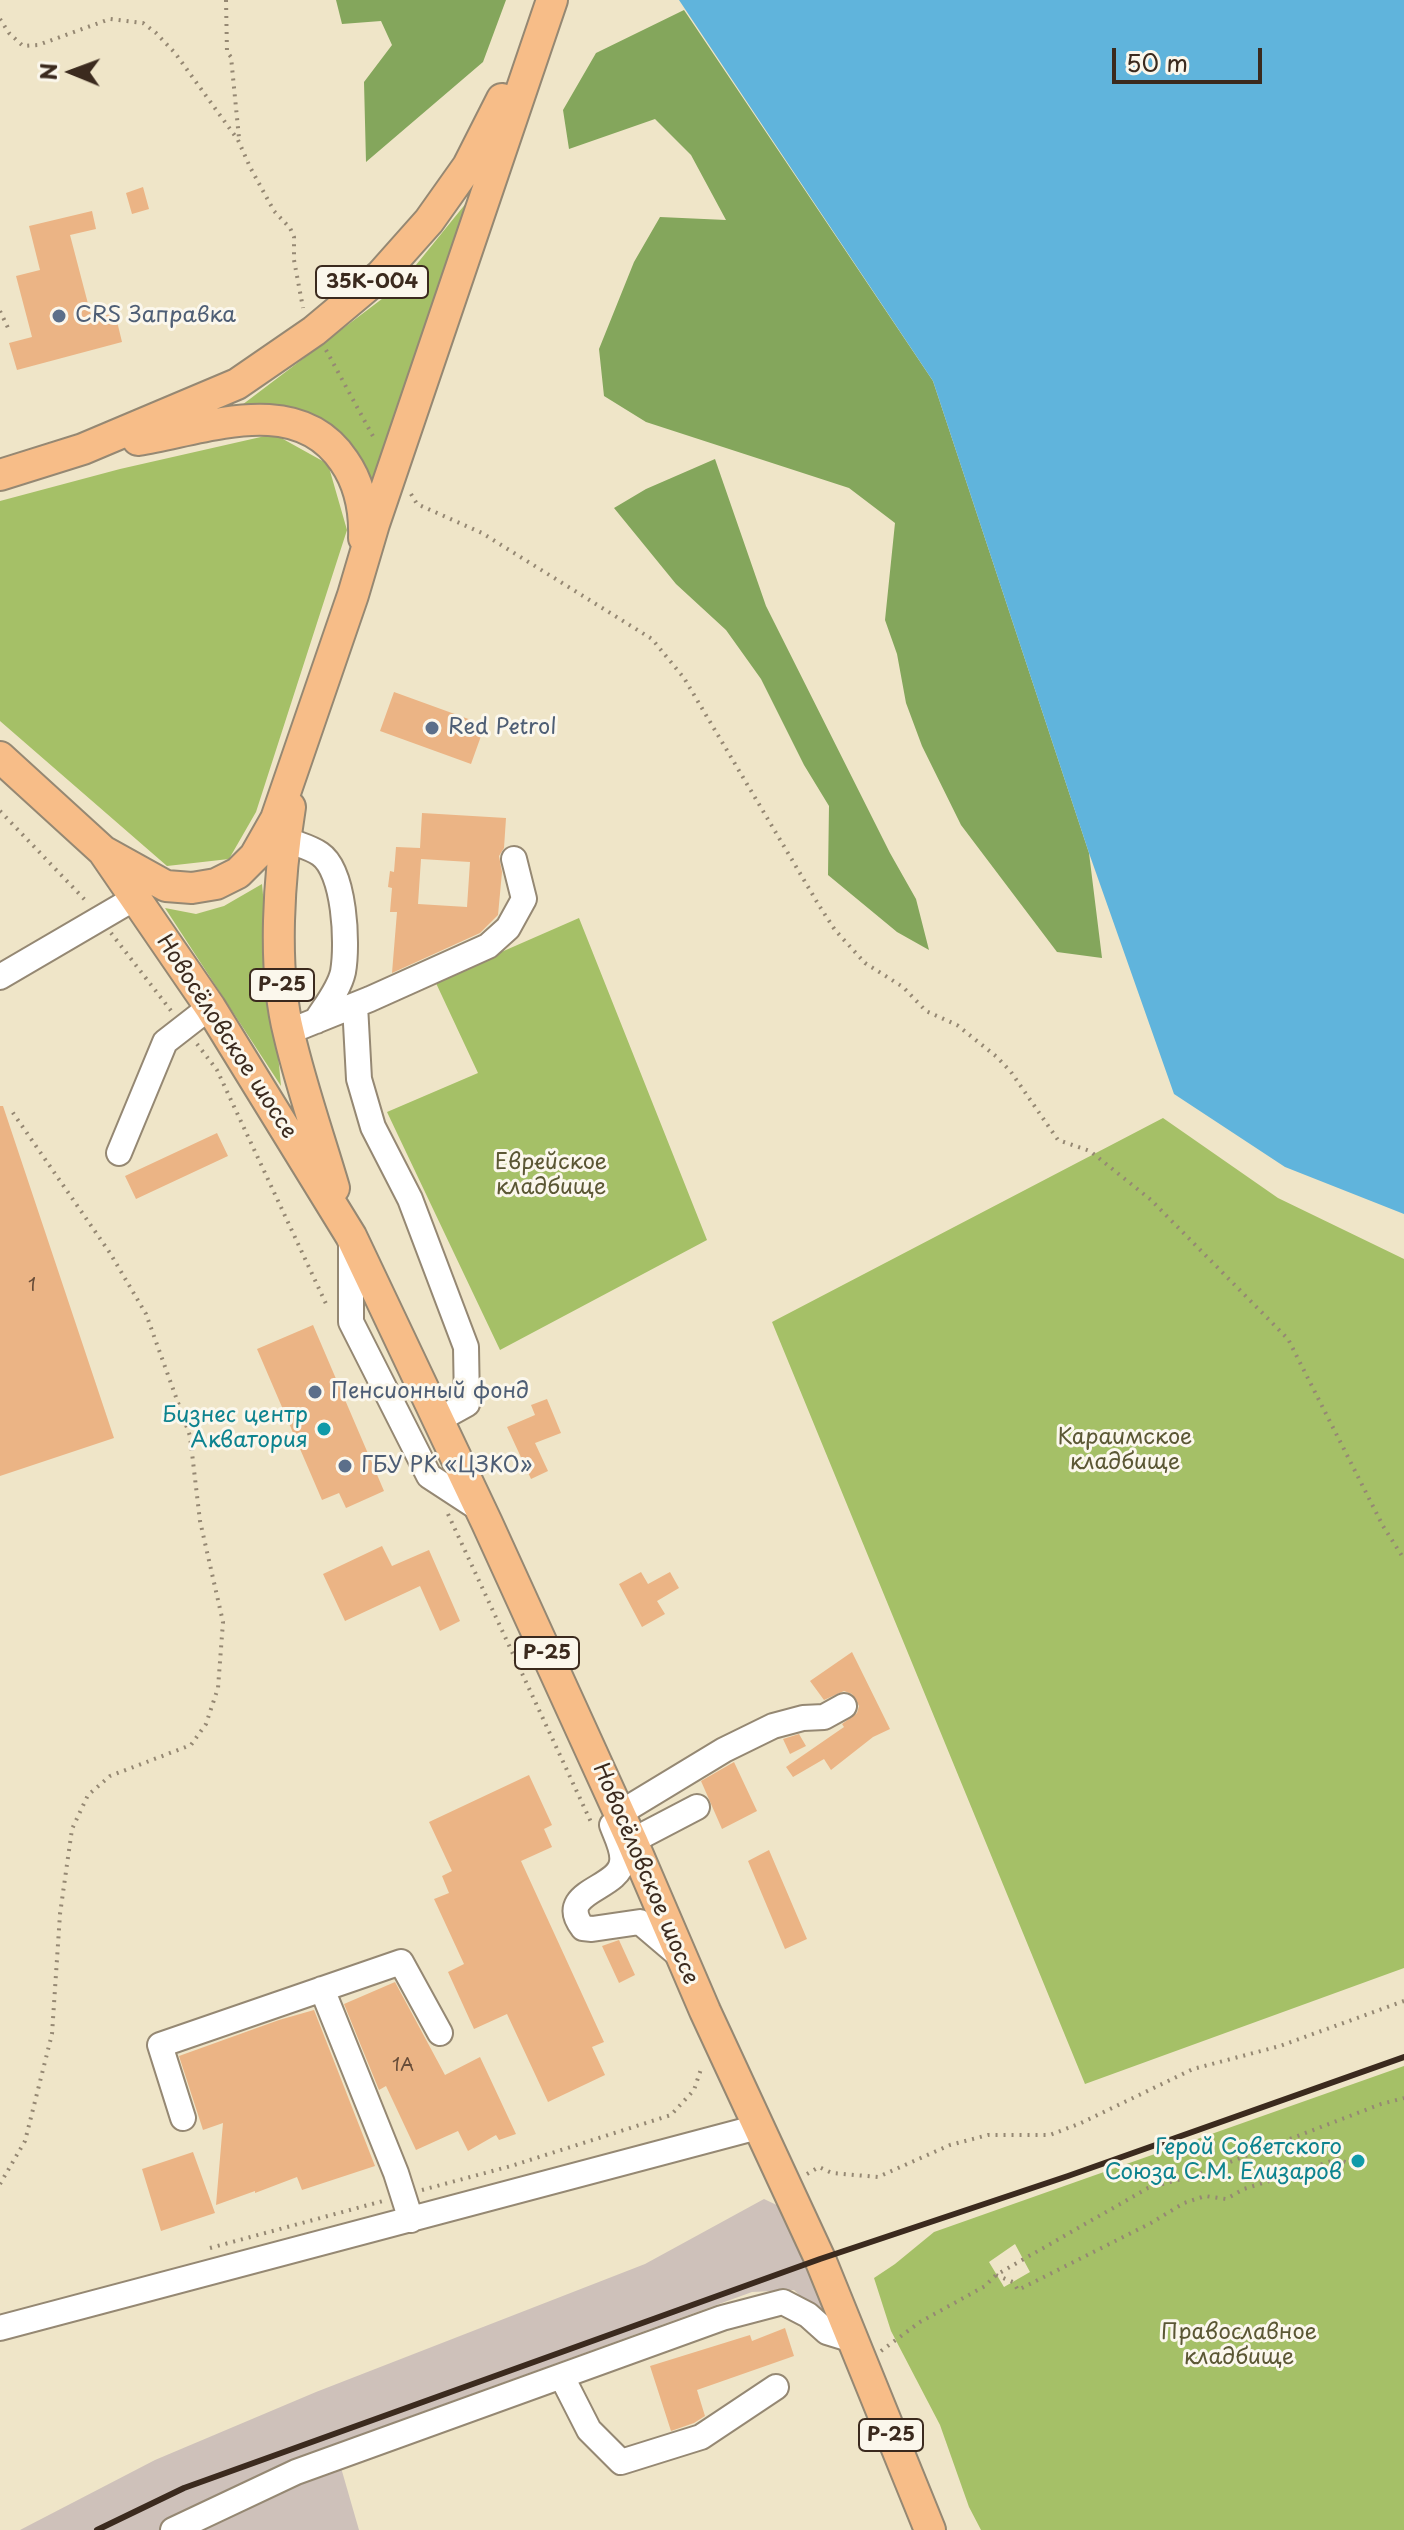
<!DOCTYPE html>
<meta charset="utf-8">
<style>
body{margin:0}
#map{position:relative;width:1404px;height:2530px;overflow:hidden;background:#efe5c8;font-family:"Playpen Sans",sans-serif}
canvas{display:block}
.north{position:absolute;left:32px;top:32px;width:80px;height:80px;-webkit-text-stroke:6px #fbf7ec;paint-order:stroke;rotate:271deg;font-size:22px;font-weight:700;line-height:32px;text-align:center;color:#3b2a1e}
.north::after{content:'';display:block;margin:auto;width:28px;height:36px;background:#3b2a1e;clip-path:polygon(50% 0,100% 100%,50% 72%,0 100%)}
.scale{position:absolute;left:1112px;top:48px;width:150px;height:36px;box-sizing:border-box;border:4px solid #3b2a1e;border-top:0;padding-left:10px;font-size:24px;line-height:28px;white-space:nowrap;color:#3b2a1e;-webkit-text-stroke:6px #fbf7ec;paint-order:stroke}
</style>
<div id="map">
<canvas width="1404" height="2530"></canvas>
<div class="north">N</div>
<div class="scale">50 m</div>
</div>
<script>
const ctx = document.querySelector('canvas').getContext('2d');
ctx.lineJoin = 'round';
function fillPath(path, color) { ctx.fillStyle = color; ctx.fill(path, 'evenodd'); }
function trace(path, color, width, dash) { ctx.strokeStyle = color; ctx.lineWidth = width; ctx.lineCap = dash ? 'butt' : 'round'; ctx.setLineDash(dash || []); ctx.stroke(path); }
function write(font, color, halo, rows, align = 'center') {
  ctx.font = font + ' "Playpen Sans",sans-serif'; ctx.lineWidth = 6; ctx.setLineDash([]); ctx.textBaseline = 'middle'; ctx.strokeStyle = halo; ctx.fillStyle = color; for (const [text, x, y, turn = 0] of rows) {
    ctx.save(); ctx.translate(x, y); ctx.rotate((+turn || 0) * Math.PI / 180); ctx.textAlign = isNaN(turn) ? turn : align; if (halo) ctx.strokeText(text, 0, 0); ctx.fillText(text, 0, 0); ctx.restore();
  }
}
const industrial = new Path2D(`
 M764,2199l19,9 48,118 -37,-36 -42,2 -352,128 -65,27 24,83h-339l135,-70 161,-68 329,-128z`);
const green = new Path2D(`
 M484,181l-109,314 -35,-63 -46,-22 -56,-2 161,-122z
 M274,434l54,30 19,66 -91,282 -27,47 -62,7 -167,-145v-220l120,-32z
 M262,884l19,202 -116,-178 31,6 28,-8z
 M579,918l128,322 -207,110 -113,-238 91,-39 -43,-92z
 M1163,1118l115,80 126,61v709l-319,116 -313,-762z
 M1404,2066v464h-423l-12,-23 -29,-82 -49,-94 -17,-53 21,-14 39,-32zM1015,2244l15,28 -26,15 -15,-25z`);
const forest = new Path2D(`
 M336,0h170l-23,62 -117,100 -2,-80 28,-37 -11,-24 -39,3z
 M684,10l249,371 156,472 13,105 -45,-6 -96,-127 -39,-79 -16,-43 -9,-49 -12,-34 10,-97 -46,-35 -203,-66 -42,-26 -5,-47 35,-87 26,-45 66,3 -35,-65 -36,-36 -86,30 -6,-39 33,-57z
 M715,459l51,147 124,247 26,46 13,51 -32,-18 -69,-57 1,-69 -25,-41 -43,-86 -35,-49 -50,-46 -62,-76 32,-19z`);
const water = new Path2D(`
 M679,0h725v1214l-119,-47 -111,-73 -85,-241 -156,-472z`);
const building = new Path2D(`
 M143,187l6,22 -17,5 -6,-21z
 M92,211l4,18 -26,6 22,84 23,-6 7,29 -105,28 -8,-27 23,-6 -16,-61 24,-6 -11,-44z
 M394,692l91,33 -14,39 -91,-33z
 M422,813l84,5 -2,30 -5,8 3,16 -4,43 -18,18 -88,40 5,-61h-7l2,-24 -4,-1 2,-16 4,1 2,-25 24,1zM421,859l49,3 -3,45 -49,-3z
 M0,1106h3l111,332 -114,38z
 M217,1133l11,23 -92,43 -11,-23z
 M313,1325l71,166 -38,17 -7,-15 -17,7 -65,-151z
 M547,1399l14,34 -26,10 13,28 -17,8 -24,-52 28,-12 -4,-10z
 M382,1546l10,20 37,-16 31,71 -20,10 -20,-45 -75,35 -22,-47z
 M641,1572l7,12 22,-12 9,16 -22,13 8,13 -23,13 -23,-43z
 M852,1652l38,77 -17,8 -42,33 -7,-11 -31,18 -7,-10 58,-40 -2,-3 15,-11 2,-7 -7,-12 -8,-3 -20,9 -14,-19z
 M799,1734l7,12 -16,8 -7,-15z
 M734,1762l23,49 -35,18 -21,-48z
 M529,1775l23,50 -8,4 8,18 -31,14 83,181 -12,5 13,28 -57,27 -41,-88 -33,15 -26,-57 16,-8 -30,-65 15,-6 -7,-17 10,-5 -23,-49z
 M769,1850l38,89 -22,10 -37,-88z
 M619,1940l16,35 -16,8 -17,-37z
 M395,1982l50,93 35,-18 36,77 -17,6 -3,-5 -28,16 -10,-20 -42,19 -30,-64 -7,4 -35,-86z
 M314,2010l61,156 -73,24 -5,-13 -42,16v-2l-39,14 7,-82 -20,7 -24,-74 100,-36z
 M193,2152l22,61 -54,18 -19,-62z
 M785,2328l9,28 -97,34 8,26 -11,7 -23,8 -21,-65 100,-31 2,6z`);
const path = new Path2D(`
 M226,0l1,52 4,5 8,81
 M0,19l9,14 14,13 15,-1 72,-26 33,4 13,10 19,20 63,87 12,27 24,44 16,17 4,9v23l9,48
 M0,311l9,19
 M326,350l49,90
 M411,494l6,10 65,29 170,106 32,39 136,229 15,23 30,33 38,24 23,24 31,14 40,32 14,15 47,68 32,11 61,49 137,139 95,187 21,33
 M0,811l86,90
 M111,933l61,79
 M197,1044l20,26 111,238
 M448,1514l143,308
 M807,2174l12,-7 13,6 46,4 72,-32 38,-10h62l31,-12 112,-54 87,-23 124,-45
 M0,2184l25,-43 27,-107 8,-120 12,-85 16,-34 22,-19 81,-31 15,-21 12,-36 5,-66 -23,-101 -10,-85 -44,-122 -36,-61 -99,-143
 M422,2190l89,-24 160,-51 23,-25 8,-24
 M210,2248l173,-47
 M996,2275l17,7 5,8 133,-67 33,-20 21,-7 21,3 18,-10 94,-30 23,10
 M881,2351l39,-29 65,-36 11,-11 152,-87 48,-13 185,-71 23,-6`);
const minor = new Path2D(`
 M285,839c11,5 25,8 35,15 25,17 28,90 23,118 -4,18 -18,34 -27,49
 M0,977l135,-79
 M355,1005l4,74 14,48 37,72 56,148 1,57 -29,16
 M288,1032l82,-33 118,-53 20,-18 16,-29 -10,-40
 M119,1153l46,-111 45,-35
 M351,1239v83l78,154 52,34
 M620,1813l104,-63 49,-24 30,-8 21,-1 20,-11
 M612,1825c4,11 12,25 10,37 -3,28 -68,29 -39,66l9,1 48,-7 40,34
 M632,1841l65,-34
 M322,1989l74,184 15,47
 M183,2118l-23,-73 241,-83 39,71
 M0,2328l758,-201
 M562,2377l27,53 32,32 80,-25 75,-50
 M173,2530l123,-58 426,-154 61,-16 25,13 19,17 26,8`);
const major = new Path2D(`
 M138,440c68,-11 159,-49 206,21 16,23 21,49 20,77
 M0,475l83,-26 154,-65 77,-53 67,-56 48,-54 39,-55 34,-67
 M0,757l103,94 63,35 26,2 24,-4 22,-11 17,-17 21,-37 77,-224 21,-71 178,-524
 M290,807c-11,68 -18,160 -1,227 12,52 30,103 45,154
 M103,851l107,156 141,229 136,287 145,318 73,170 115,248 110,271`);
const rail = new Path2D(`
 M97,2530l87,-42 636,-229 248,-83 336,-119`);
const markers = [
 [59,316,8,"#5c6f8a"],
 [432,728,8,"#5c6f8a"],
 [315,1392,8,"#5c6f8a"],
 [324,1429,8,"#0f9aa8"],
 [345,1466,8,"#5c6f8a"],
 [1358,2161,8,"#0f9aa8"]
];
const numberNames = [
 ["1",32,1286],
 ["1А",403,2066]
];
const shields = [
 [372,282,112],
 [282,985,64],
 [547,1653,64],
 [891,2435,64]
];
const shieldNames = [
 ["35К-004",372,282],
 ["Р-25",282,985],
 ["Р-25",547,1653],
 ["Р-25",891,2435]
];
const serviceNames = [
 ["CRS Заправка",75,316],
 ["Red Petrol",448,728],
 ["Пенсионный фонд",331,1392],
 ["ГБУ РК «ЦЗКО»",361,1466]
];
const streetNames = [
 ["Новосёловское шоссе",226,1037,57],
 ["Новосёловское шоссе",645,1874,67]
];
const parkNames = [
 ["Еврейское",551,1163],
 ["кладбище",551,1188],
 ["Караимское",1125,1438],
 ["кладбище",1125,1463],
 ["Православное",1239,2333],
 ["кладбище",1239,2358]
];
const cultureNames = [
 ["Бизнес центр",308,1416],
 ["Акватория",308,1441],
 ["Герой Советского",1342,2148],
 ["Союза С.М. Елизаров",1342,2173]
];
fillPath(industrial, '#cec1ba');
fillPath(green, '#a5c067');
fillPath(forest, '#84a65c');
fillPath(water, '#60b4dc');
fillPath(building, '#ebb485');
trace(minor, '#958873', 28);
trace(major, '#958873', 34);
trace(path, '#958873', 4, [2, 6]);
trace(minor, '#fff', 24);
trace(major, '#f7bd88', 30);
trace(rail, '#3b2a1e', 6);
for (const [x, y, r, color] of markers) { const dot = new Path2D(); dot.arc(x, y, r, 0, 2 * Math.PI); ctx.fillStyle = color; ctx.fill(dot); trace(dot, '#fbf7ec', 3); }
write('18px', '#674c38', null, numberNames);
for (const [x, y, w] of shields) { const box = new Path2D(); box.roundRect(x - w / 2, y - 16, w, 32, 6); ctx.fillStyle = '#fbf7ec'; ctx.fill(box); trace(box, '#3b2a1e', 2); }
write('bold 20px', '#3b2a1e', null, shieldNames);
write('22px', '#4e5e75', '#fbf7ec', serviceNames, 'left');
write('22px', '#3b2a1e', '#fbf7ec', streetNames);
write('22px', '#5b5734', '#fbf7ec', parkNames);
write('22px', '#0d838f', '#fbf7ec', cultureNames, 'right');
</script>
